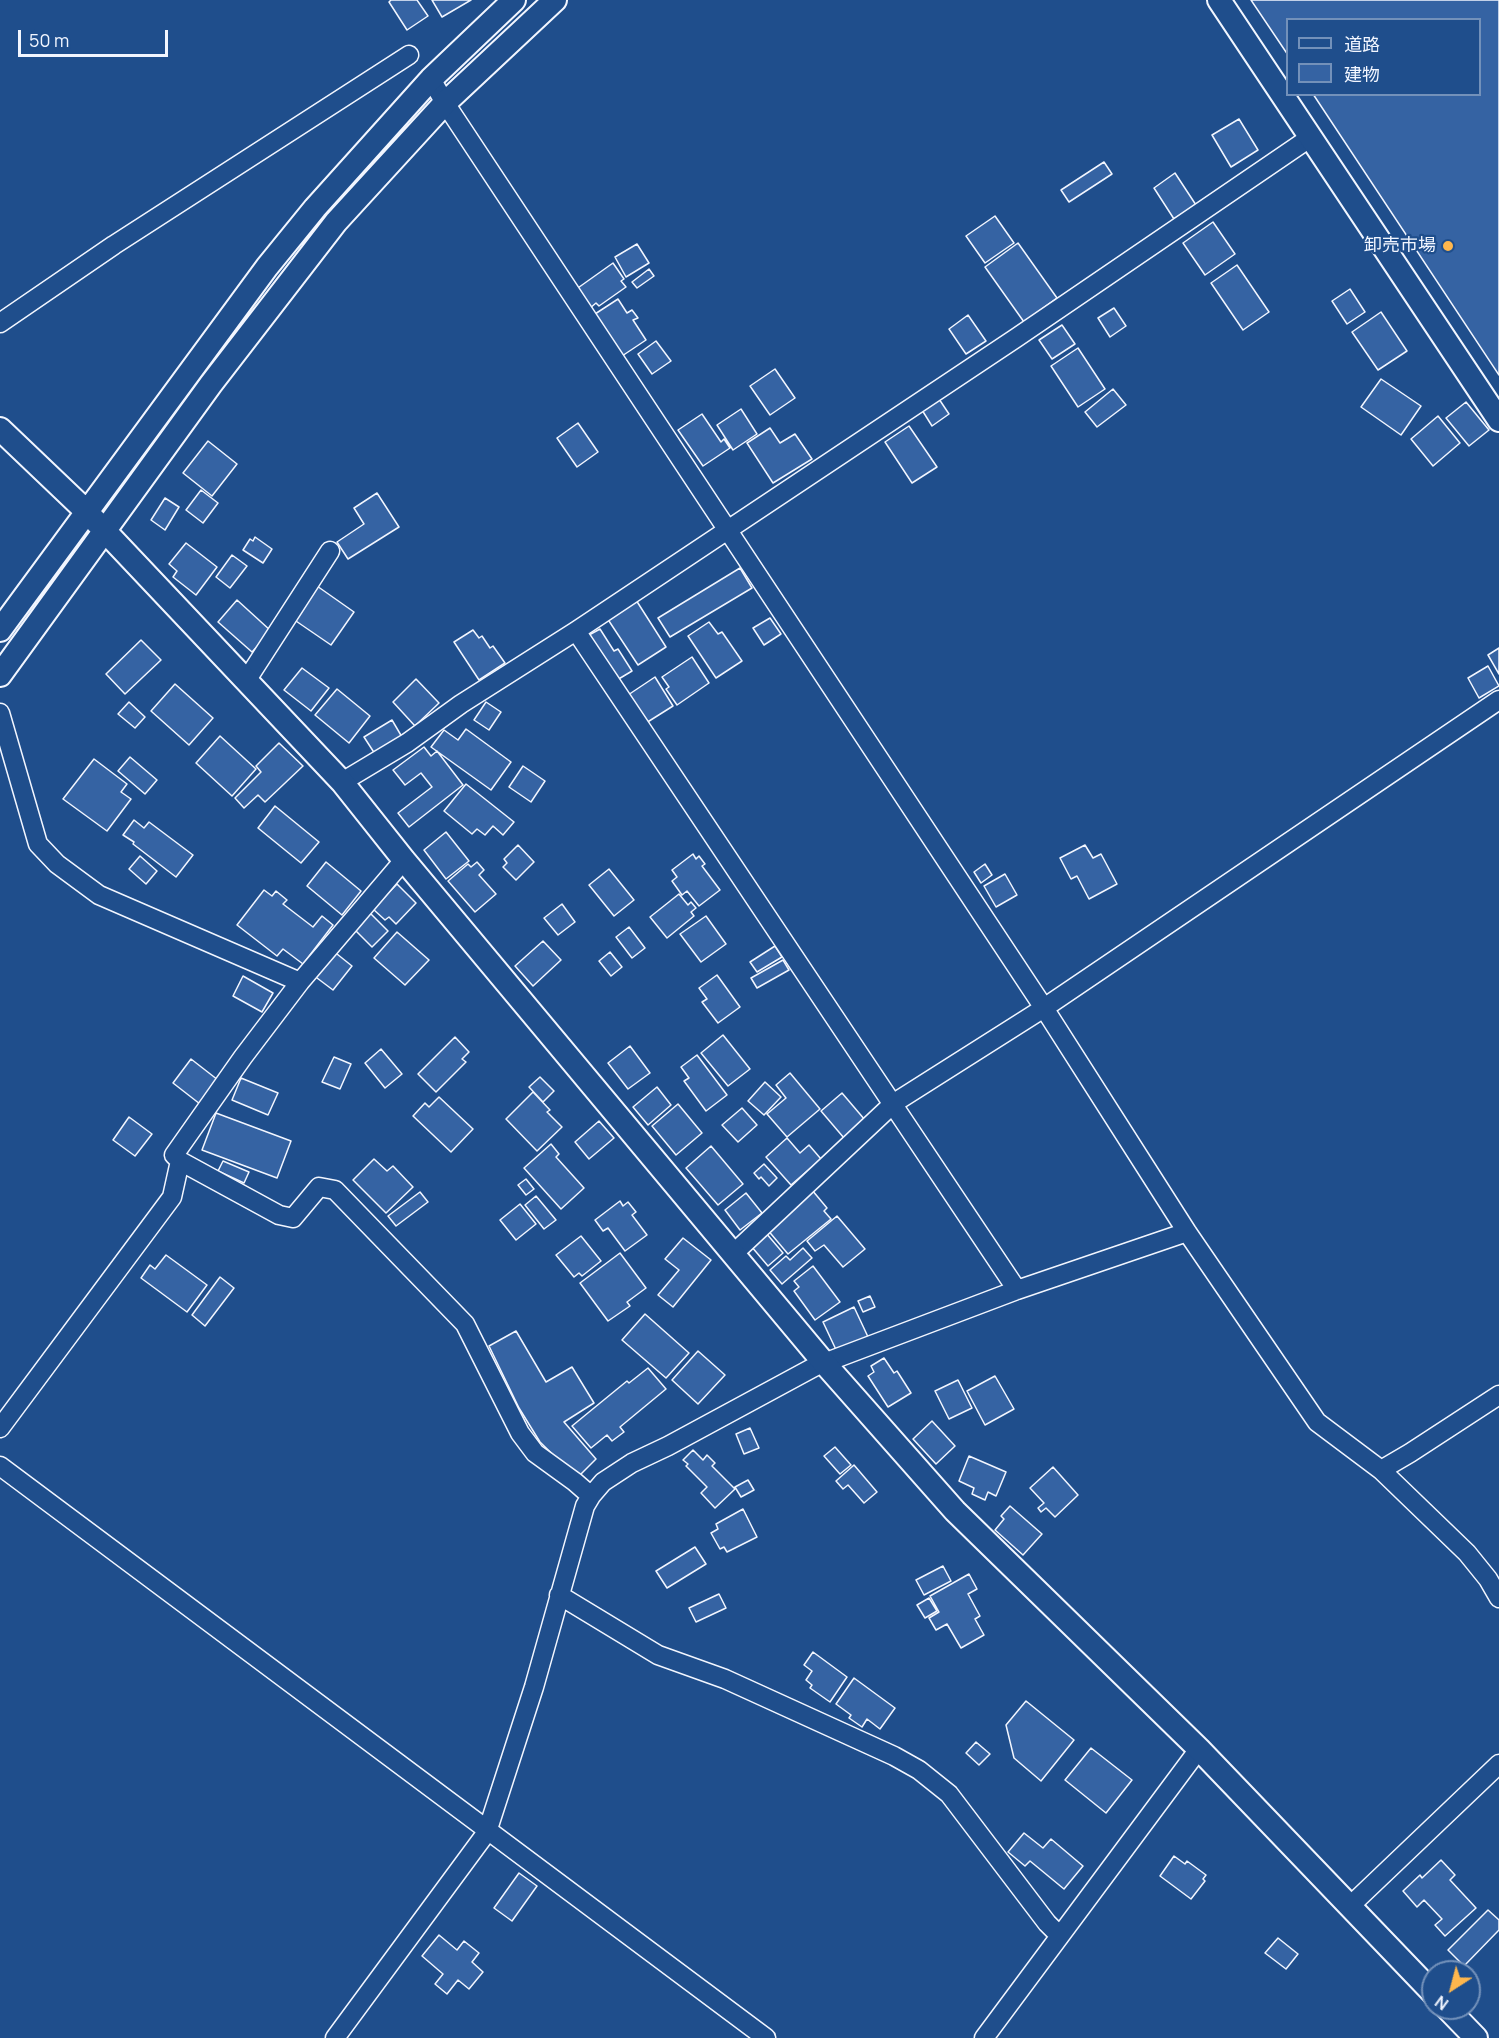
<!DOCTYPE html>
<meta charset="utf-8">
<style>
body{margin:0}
#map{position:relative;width:1499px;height:2038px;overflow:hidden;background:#1f4e8c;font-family:Manrope,"Noto Sans JP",sans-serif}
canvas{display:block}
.legend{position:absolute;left:1286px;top:18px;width:195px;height:78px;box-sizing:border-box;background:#1f4e8c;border:2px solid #7391ba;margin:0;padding:8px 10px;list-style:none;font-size:18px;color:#f2f6ff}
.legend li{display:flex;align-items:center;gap:12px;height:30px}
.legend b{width:30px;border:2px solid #7391ba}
.north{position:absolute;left:1421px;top:1960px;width:60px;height:60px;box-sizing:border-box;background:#1f4e8c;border:2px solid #7391ba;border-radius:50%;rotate:216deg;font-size:16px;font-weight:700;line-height:24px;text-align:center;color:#f2f6ff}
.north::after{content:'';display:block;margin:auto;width:21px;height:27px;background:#ffb74d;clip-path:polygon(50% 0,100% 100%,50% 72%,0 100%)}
.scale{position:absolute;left:18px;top:30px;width:150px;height:27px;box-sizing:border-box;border:3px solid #f2f6ff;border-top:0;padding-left:8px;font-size:18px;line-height:21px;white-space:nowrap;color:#f2f6ff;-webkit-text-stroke:4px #1f4e8c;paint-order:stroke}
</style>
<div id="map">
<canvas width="1499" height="2038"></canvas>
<ul class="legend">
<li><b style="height:8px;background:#1f4e8c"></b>道路</li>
<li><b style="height:16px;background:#3563a3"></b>建物</li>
</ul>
<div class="north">N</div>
<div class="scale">50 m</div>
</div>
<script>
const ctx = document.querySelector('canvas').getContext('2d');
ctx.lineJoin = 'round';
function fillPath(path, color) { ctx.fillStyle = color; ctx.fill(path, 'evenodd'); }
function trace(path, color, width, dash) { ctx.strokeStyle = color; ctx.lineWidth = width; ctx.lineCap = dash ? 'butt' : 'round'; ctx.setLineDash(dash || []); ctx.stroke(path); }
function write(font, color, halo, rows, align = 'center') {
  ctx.font = font + ' Manrope,"Noto Sans JP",sans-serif'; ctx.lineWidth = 4.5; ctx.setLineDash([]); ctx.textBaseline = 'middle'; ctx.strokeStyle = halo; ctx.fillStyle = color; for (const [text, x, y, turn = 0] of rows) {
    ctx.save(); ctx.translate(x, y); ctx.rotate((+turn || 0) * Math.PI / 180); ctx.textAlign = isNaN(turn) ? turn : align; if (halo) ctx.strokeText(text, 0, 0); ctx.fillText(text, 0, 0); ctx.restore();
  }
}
const building = new Path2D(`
 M391,0h26l11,16 -21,14 -18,-28z
 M432,0h39l-29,17z
 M1251,0h248v375l-186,-281h167v-74h-192v35z
 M1239,119l19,31 -27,17 -19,-32z
 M1104,162l8,12 -43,28 -8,-12z
 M1175,173l21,32 -22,14 -20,-31z
 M995,216l19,27 -29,20 -19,-27z
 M1213,222l22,32 -30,21 -22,-32z
 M1018,243l39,55 -33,24 -39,-55z
 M637,244l12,19 -23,14 -11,-20z
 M613,263l11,16 -3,2 5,6 -27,19 -3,-3 -7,6 -14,-19z
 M1237,265l32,47 -26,18 -32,-47z
 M649,269l5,7 -17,12 -5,-6z
 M1350,289l15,23 -18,12 -15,-23z
 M618,299l9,14 5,-3 6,8 -5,2 13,20 -24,16 -27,-42z
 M1114,308l12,18 -16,11 -12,-19z
 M1381,312l26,39 -29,19 -26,-38z
 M968,315l18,26 -20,13 -17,-25z
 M1062,325l13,19 -23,15 -13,-19z
 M656,341l15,20 -19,13 -14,-20z
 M1078,348l27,41 -27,18 -27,-41z
 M775,369l20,29 -25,17 -20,-29z
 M1381,379l40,27 -20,29 -40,-28z
 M1113,389l13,16 -29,22 -12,-15z
 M939,399l10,15 -17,12 -10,-16z
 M1466,402l23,28 -20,16 -23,-28z
 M741,409l16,25 -24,16 -16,-25z
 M702,414l19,28 3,-3 6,9 -27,18 -25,-36z
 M1438,416l22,27 -27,23 -22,-27z
 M578,423l20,29 -21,15 -20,-29z
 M909,426l28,41 -25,16 -27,-41z
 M770,428l10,15 15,-9 17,25 -39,24 -26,-40z
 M208,441l29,23 -25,32 -29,-23z
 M201,490l17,13 -15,20 -17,-13z
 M377,493l22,34 -51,32 -11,-17 27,-18 -10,-16z
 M165,498l14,9 -14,23 -14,-10z
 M255,537l17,12 -9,14 -20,-13 7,-11 3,2z
 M186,543l31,24 -21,28 -23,-18 4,-6 -8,-7z
 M232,555l15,11 -17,22 -14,-11z
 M740,568l12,20 -82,49 -12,-19z
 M317,586l37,26 -23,33 -38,-26z
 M237,600l34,31 -19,21 -34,-30z
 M636,600l30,47 -28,18 -31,-47z
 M770,618l11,16 -17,11 -11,-17z
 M709,622l9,12 4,-2 20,29 -26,17 -28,-42z
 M600,629l14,22 4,-2 14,22 -15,9 -28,-45z
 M473,630l6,8 3,-2 8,12 3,-2 12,17 -26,17 -25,-38z
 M141,640l20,20 -36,34 -19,-20z
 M1499,648v26l-11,-19z
 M692,657l17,26 -32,22 -11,-16 3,-2 -7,-10z
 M1488,666l11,20 -20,12 -11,-20z
 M302,668l27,20 -18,23 -27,-21z
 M655,677l18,29 -27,17 -18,-28z
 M416,679l23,24 -24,23 -22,-24z
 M175,684l38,34 -24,27 -38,-34z
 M337,689l33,27 -21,27 -34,-28z
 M129,702l16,15 -10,11 -17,-14z
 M486,702l15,10 -12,18 -15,-10z
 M392,720l10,17 -27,17 -11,-17z
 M466,729l45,33 -20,28 -60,-43 13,-17 14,10z
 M220,736l36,33 -24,27 -36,-33z
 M279,743l24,23 -38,36 -7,-7 -14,13 -9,-10 26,-26 -5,-6z
 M424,747l7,9 6,-5 26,34 -54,42 -11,-14 34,-26 -11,-14 -16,12 -12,-15z
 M130,757l27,23 -12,14 -27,-23z
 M94,759l33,25 -6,8 10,7 -24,32 -44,-32z
 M523,766l22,15 -14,21 -22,-15z
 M466,784l48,38 -11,13 -10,-9 -8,9 -8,-6 -5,5 -28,-23z
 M275,806l44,36 -18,21 -43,-35z
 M134,820l10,8 5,-6 44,33 -17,22 -43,-33 1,-2 -11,-7z
 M446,832l23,29 -23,18 -22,-29z
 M518,845l16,17 -18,18 -13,-13 4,-4 -3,-4z
 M1085,845l8,13 8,-4 16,30 -28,15 -12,-23 -6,3 -11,-21z
 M693,854l3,5 3,-3 6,8 -3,2 18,24 -21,16 -12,-15 -5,4 -10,-14 5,-4 -5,-7z
 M140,856l17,15 -11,13 -17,-15z
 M326,862l35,29 -19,24 -35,-29z
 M477,862l7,8 -5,5 17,19 -21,18 -27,-31 20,-17 3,3z
 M985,864l7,11 -11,8 -7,-11z
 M609,869l25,31 -20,16 -25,-31z
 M1005,874l12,21 -21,12 -12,-21z
 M397,884l19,19 -20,21 -7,-7 -4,3 -12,-11z
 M264,890l8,6 4,-5 11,9 -4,4 30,23 9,-11 11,9 -30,39 -20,-15 -6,7 -40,-31z
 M679,894l9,11 3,-3 5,6 -5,4 3,4 -27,22 -17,-21z
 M562,904l13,18 -17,13 -14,-17z
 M368,911l20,20 -16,16 -20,-20z
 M706,916l20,28 -25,18 -21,-28z
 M629,927l16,21 -13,10 -16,-21z
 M397,932l32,28 -24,25 -31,-27z
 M543,941l18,19 -28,26 -18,-20z
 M775,946l7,11 -25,15 -7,-10z
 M332,950l20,16 -19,24 -20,-15z
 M610,952l12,15 -11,9 -12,-15z
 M783,960l6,10 -32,18 -6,-10z
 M717,975l23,32 -22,16 -16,-21 5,-3 -8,-11z
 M243,976l30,17 -11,19 -29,-16z
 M723,1035l27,34 -22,17 -27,-33z
 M455,1037l14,15 -7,7 4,3 -30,30 -18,-18z
 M630,1046l20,27 -22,16 -20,-26z
 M381,1049l21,25 -17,14 -20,-25z
 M697,1055l30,40 -21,16 -22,-30 5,-3 -8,-11z
 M334,1057l17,7 -11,25 -18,-7z
 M191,1059l27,21 -18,24 -27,-21z
 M790,1073l30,36 -33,28 -20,-23 19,-16 -10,-13z
 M540,1077l14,14 -11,11 -14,-15z
 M241,1078l37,15 -10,22 -36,-15z
 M765,1082l16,15 -17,18 -16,-14z
 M657,1087l14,18 -23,20 -15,-18z
 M533,1092l17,18 -3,2 15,15 -25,24 -31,-32z
 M842,1093l23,27 -21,18 -23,-27z
 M439,1097l34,32 -22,23 -38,-36 12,-13 4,4z
 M678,1104l24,29 -26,22 -24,-29z
 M742,1108l15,17 -19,17 -16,-17z
 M216,1113l75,28 -14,37 -75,-28z
 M129,1117l23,17 -17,22 -22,-16z
 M599,1121l15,17 -25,21 -14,-17z
 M787,1138l13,15 9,-8 12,14 -30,26 -25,-28z
 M551,1144l8,10 -3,3 28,31 -23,21 -37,-41z
 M711,1146l32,38 -25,21 -32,-37z
 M374,1159l13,12 6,-5 20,21 -27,26 -33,-33z
 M223,1161l26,11 -5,11 -26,-12z
 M764,1164l13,14 -8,8 -8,-9 -2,2 -5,-6z
 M526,1179l8,10 -8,6 -8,-10z
 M812,1190l15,18 -3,3 7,8 -43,35 -22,-26z
 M420,1192l8,10 -32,24 -8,-10z
 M746,1193l16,20 -22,17 -15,-20z
 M536,1196l20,24 -12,9 -19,-24z
 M620,1201l3,5 5,-4 8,10 -4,3 15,20 -22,16 -17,-23 -5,3 -8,-11z
 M520,1204l16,20 -20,16 -16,-20z
 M837,1216l28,33 -22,18 -19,-22 -9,6 -8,-10z
 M766,1233l17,20 -15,13 -17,-20z
 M581,1236l20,25 -19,15 -3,-3 -5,4 -18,-22z
 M683,1238l28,22 -38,47 -15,-12 21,-25 -14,-11z
 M803,1248l9,10 -30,26 -12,-14 16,-14 4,4z
 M620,1253l26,35 -19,14 3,4 -22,15 -28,-38z
 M166,1255l41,30 -20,27 -46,-34 9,-13 5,4z
 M813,1266l27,36 -25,18 -21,-29 5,-4 -5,-6z
 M220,1277l14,11 -29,38 -13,-11z
 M870,1296l5,11 -12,5 -5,-11z
 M854,1307l15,32 -31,15 -15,-32z
 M645,1314l44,39 -23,25 -44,-38z
 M516,1331l30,51 26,-15 22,36 -30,19 32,37 -19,19 -37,-36 -21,-34 -30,-62z
 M698,1351l27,24 -27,29 -26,-24z
 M884,1358l10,15 3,-2 14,22 -23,14 -20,-31 6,-4 -3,-6z
 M648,1368l18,21 -46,38 4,5 -12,9 -5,-6 -16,13 -19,-22 55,-45 2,2z
 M995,1376l19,33 -29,16 -18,-34z
 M958,1380l14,28 -23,11 -14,-28z
 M932,1421l23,25 -19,18 -23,-25z
 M750,1428l9,20 -15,6 -8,-20z
 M835,1447l16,18 -11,9 -16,-18z
 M693,1450l10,10 4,-5 8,8 -3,3 23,23 -20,19 -14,-15 6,-6 -21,-21 2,-2 -5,-4z
 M969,1456l37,16 -10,24 -8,-4 -3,8 -13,-6 2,-6 -15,-7z
 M854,1465l23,27 -13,11 -16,-18 -5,4 -7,-8z
 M1053,1467l25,28 -23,22 -9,-9 -5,4 -3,-4 6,-5 -14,-15z
 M748,1480l6,10 -13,7 -6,-10z
 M1010,1506l32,28 -19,21 -28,-25 9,-11 -3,-3z
 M743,1509l14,28 -30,15 -3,-5 -4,2 -9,-16 7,-4 -2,-5z
 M695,1547l11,17 -39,24 -11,-17z
 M943,1566l8,15 -27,14 -8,-15z
 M969,1574l8,15 -9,5 12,22 -5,3 9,16 -23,13 -14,-24 -11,6 -7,-12 10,-6 -9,-16z
 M719,1594l7,14 -30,14 -7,-14z
 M929,1598l8,13 -12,7 -8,-13z
 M813,1652l34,25 -17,25 -20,-14 2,-3 -6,-5 6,-9 -8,-6z
 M854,1678l41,30 -15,21 -13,-10 -5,8 -13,-9 2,-3 -15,-11z
 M1026,1701l48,39 -33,41 -27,-23 -8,-33z
 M976,1742l14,12 -11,11 -13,-12z
 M1091,1748l41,32 -26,33 -41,-33z
 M1024,1833l19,15 8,-9 32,27 -19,23 -34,-28 -5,5 -17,-14z
 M1174,1856l11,8 2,-3 19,14 -3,4 2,2 -14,18 -31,-23z
 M1441,1860l14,15 -5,5 26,28 -31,28 -10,-11 7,-6 -18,-19 -7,7 -14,-16 17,-16 2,3z
 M519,1873l18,13 -25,35 -18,-13z
 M1488,1910l11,10v10l-35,36 -16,-16z
 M439,1935l18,15 7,-9 15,12 -7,9 11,10 -14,17 -11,-9 -11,14 -12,-10 8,-10 -21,-18z
 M1278,1938l20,16 -12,15 -21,-16z`);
const minor = new Path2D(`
 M431,79l14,24 599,905 143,224 130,190 64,48 86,83 21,26 11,19
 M0,323l114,-78 295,-190
 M576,631l441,659
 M246,681l84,-130
 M0,713l38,131 19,20 42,31 201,87
 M342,782l65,-39 54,-39 115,-73 440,-293 295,-201
 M404,860l-104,122 -57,75 -69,98 6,6 99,54 14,3 26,-31 16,3 130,134 55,109 15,20 40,29 16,14
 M733,1254l161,-151 150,-95 455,-308
 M0,1428l172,-231 8,-36
 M0,1466l766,572
 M1381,1470l29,-17 89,-58
 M559,1595l99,60 67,24 169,77 25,14 30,24 98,129 12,12
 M1350,1906l149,-142
 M335,2038l152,-206 47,-145 51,-181 6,-10 12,-14 29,-19 36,-17 148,-80 201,-76 170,-58
 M984,2038l215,-289`);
const tertiary = new Path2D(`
 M1219,0l280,420
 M0,429l86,82 256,271 62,78 421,504 130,147 244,238 234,244
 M0,630l267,-363 48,-59 116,-129 83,-79
 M0,675l211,-291 125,-162 109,-119 110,-103
 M1447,2008l29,30`);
const markers = [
 [1448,246,6,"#ffb74d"]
];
const poiNames = [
 ["卸売市場",1436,246]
];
fillPath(building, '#3563a3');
trace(building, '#f2f6ff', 1.5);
trace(minor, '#f2f6ff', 21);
trace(tertiary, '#f2f6ff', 26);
trace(minor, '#1f4e8c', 18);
trace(tertiary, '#1f4e8c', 22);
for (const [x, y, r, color] of markers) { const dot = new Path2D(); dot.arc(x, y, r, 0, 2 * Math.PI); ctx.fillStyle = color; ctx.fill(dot); trace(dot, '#1f4e8c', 2); }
write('18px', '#f2f6ff', '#1f4e8c', poiNames, 'right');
</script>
